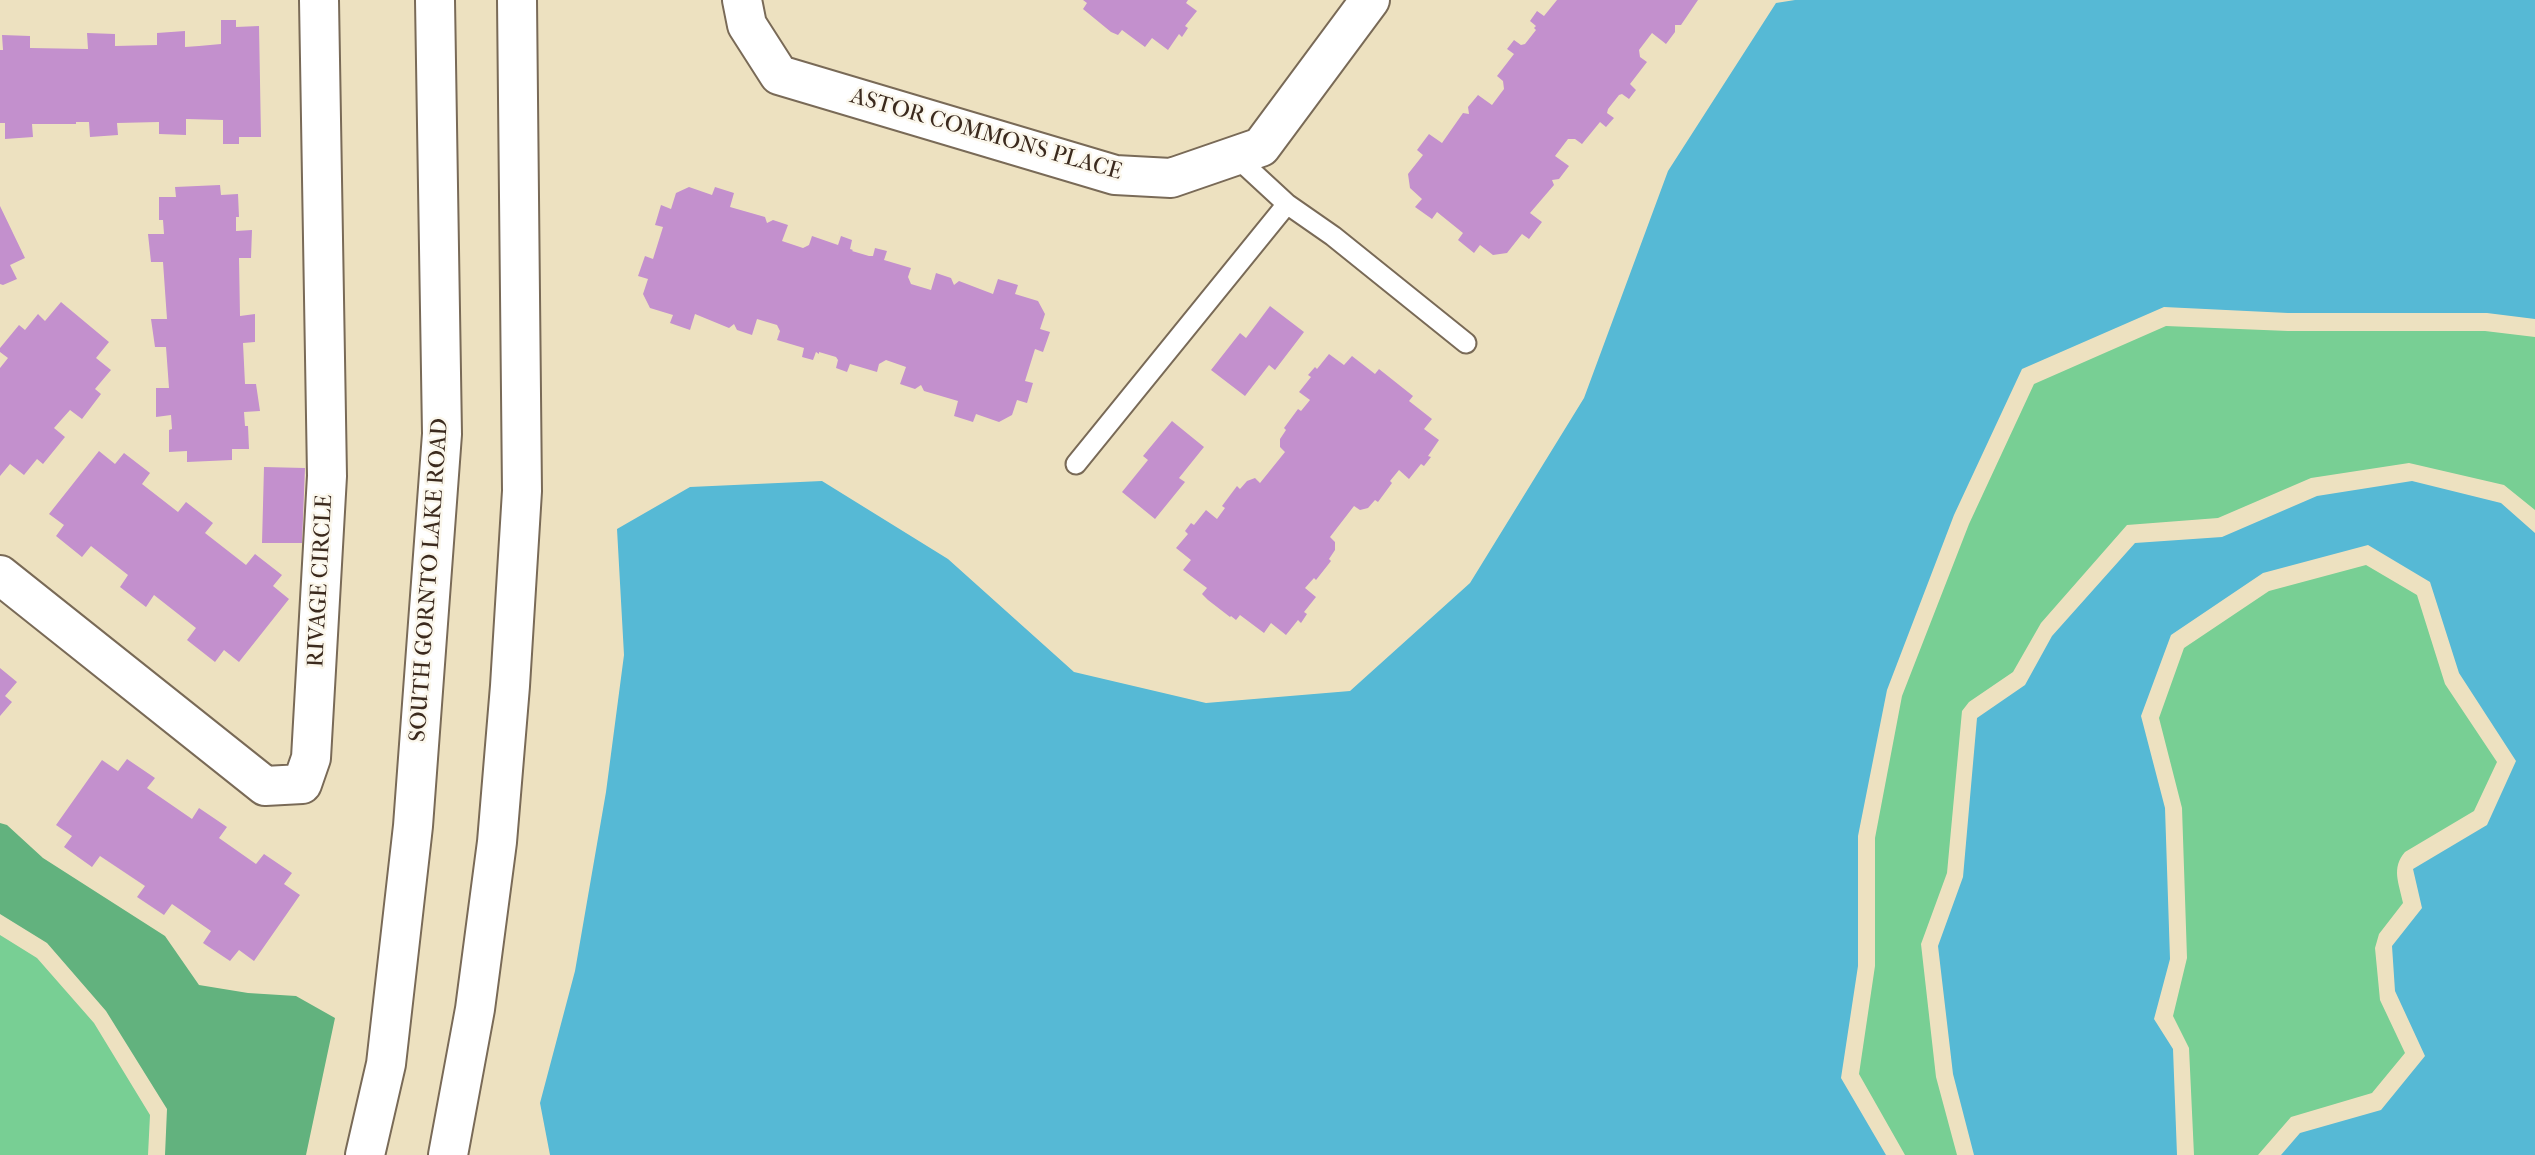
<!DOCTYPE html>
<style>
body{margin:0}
canvas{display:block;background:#ede1c0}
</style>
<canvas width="2535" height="1155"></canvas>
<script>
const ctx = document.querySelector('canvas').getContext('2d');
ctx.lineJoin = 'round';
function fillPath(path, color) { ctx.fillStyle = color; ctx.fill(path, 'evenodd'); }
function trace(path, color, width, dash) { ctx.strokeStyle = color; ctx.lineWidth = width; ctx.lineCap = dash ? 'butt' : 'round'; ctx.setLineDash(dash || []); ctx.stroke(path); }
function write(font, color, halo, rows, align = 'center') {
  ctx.font = font + ' "IM FELL French Canon",serif'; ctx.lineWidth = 5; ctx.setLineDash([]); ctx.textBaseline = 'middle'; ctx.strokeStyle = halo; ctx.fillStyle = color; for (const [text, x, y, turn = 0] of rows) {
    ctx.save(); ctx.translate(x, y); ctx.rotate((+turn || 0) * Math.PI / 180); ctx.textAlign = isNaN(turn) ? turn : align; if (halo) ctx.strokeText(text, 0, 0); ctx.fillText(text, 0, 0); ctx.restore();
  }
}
const green = new Path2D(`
 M2166,326l122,5h197l50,6v173l-31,-25 -95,-22 -98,15 -93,40 -91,7 -86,98 -28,49 -44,30 -7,9 -15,162 -26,71 15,133 21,78h-52l-46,-81 16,-108v-128l27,-142 67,-172 65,-140z
 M2366,565l51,30 28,89 52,78 -23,49 -69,41c-14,16 -6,31 -2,51l-24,31 -4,14 5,52 25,53 -33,40 -81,24 -33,38h-64l-5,-107 -16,-32 14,-58 -5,-150 -23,-90 25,-70 85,-57z
 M0,935l37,23 57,65 56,92 -2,40h-148z`);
const forest = new Path2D(`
 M0,823l7,2 36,33 122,78 34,49 49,8 48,3 39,22 -29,137h-141l2,-46 -61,-98 -59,-68 -47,-29z`);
const water = new Path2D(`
 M1795,0h740v319l-48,-6h-199l-124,-6 -142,62 -68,146 -67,175 -29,146v130l-17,112 45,77h-1336l-10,-52 35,-132 31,-179 18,-137 -7,-126 73,-42 132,-6 126,78 126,113 132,31 144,-12 120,-108 114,-185 84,-227 108,-168z
 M2412,481l89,22 34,30v622h-254l19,-22 81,-23 44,-54 -30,-65 -3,-45 30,-38 -9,-39 74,-44 29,-64 -57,-88 -29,-91 -62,-37 -105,28 -92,62 -30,81 24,92 5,151 -16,60 19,30 4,106h-203l-21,-81 -15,-128 25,-69 14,-159 48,-33 27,-49 83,-93 87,-6 95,-41z`);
const building = new Path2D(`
 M1083,0h105l-2,3 11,8 -12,15 3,2 -6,9 -3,-3 -11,16 -16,-12 -7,9 -23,-17 -4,5 -7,-3 -28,-23 4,-6z
 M1557,0h141l-17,25h-6v7l-9,12 -14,-11 -13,17 1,7 7,5 -17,22 6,6 -7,9 -7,-5 -3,1 -11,14 -1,4 7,5 -8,9 -6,-5 -18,22 -7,-5h-7l-13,17 14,10 -10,13 -7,1 2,5 -24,28 12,9 -13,17 -7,-5 -15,19 -14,2 -13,-10 -6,8 -16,-13 5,-7 -26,-21 -5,7 -17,-12 7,-8 -12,-11 -2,-14 15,-19 -6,-5 12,-16 13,9 21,-30 6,1 -1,-7 10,-12 14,10 12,-16 -1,-8 -6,-5 17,-22 -7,-5 7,-9 7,5 4,-1 11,-14 -2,-2 2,-2 -6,-5 7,-10 7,5z
 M221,20h15v7l23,-1 2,111h-22v7h-16v-24l-37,-1v16l-27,-1v-12l-42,1 1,12 -28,2 -1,-15h-13v2h-44l1,13 -28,2v-16h-5v-73h3l-1,-15 28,1v12l58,1 -1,-16 28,1v12l42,-1v-12l28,-2v16l14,-1 22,-2z
 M220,185l1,10 17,-1 1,23h-3v14l16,-1 -1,28h-12l1,58 15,-2v28l-12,1 2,41h11l4,27 -16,1 1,14h3l1,23h-17v11l-45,2v-11l-18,1v-22l3,-1 -1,-14 -15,2v-29h13l-3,-41h-11l-4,-28h16l-1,-14 -3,-43h-12l-3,-28h16l-1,-14h-4v-23h17l-1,-10z
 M689,187l23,8 3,-8 19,6 -4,14 35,10 2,6 6,-3 15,5 -6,16 21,7 6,-3 3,-9 26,9 3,-9 11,4 -2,9 3,1 -1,1 17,5h4l2,-8 12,3 -3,9 27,8 -3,9 3,7 20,6 5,-17 15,5 3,7 5,-4 34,13 5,-15 20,6 -3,9 23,7 7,13 -5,15 10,3 -7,20 -8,-3 -10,32 8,2 -6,20 -10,-3 -5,15 -13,7 -23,-8 -3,8 -19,-6 4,-15 -34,-10 -3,-6 -6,4 -15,-5 6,-17 -20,-7 -7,4 -2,8 -27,-8 -3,8 -11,-4 2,-8 -2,-3 -17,-5v2l-3,-2 -3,8 -11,-3 2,-9 -27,-8 3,-9 -3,-6 -20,-6 -5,16 -15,-5 -3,-6 -5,4 -34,-14 -5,16 -20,-7 3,-8 -23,-7 -7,-14 5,-15 -10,-3 7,-20 8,3 10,-32 -8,-2 6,-20 10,4 5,-16z
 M0,206l25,52 -15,7 7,14 -14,6 -3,-1z
 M61,302l48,40 -13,16 15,12 -16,19 6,5 -19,25 -12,-9 -16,18 11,9 -22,27 -6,-5 -13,16 -14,-11 -10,12v-108l8,-10 -8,-6v-4l19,-23 6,5 13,-16 7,7z
 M1270,306l34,26 -29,38 -6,-5 -24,31 -34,-26 29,-37 6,5z
 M1329,354l15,11 8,-9 23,18 4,-5 34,27 -4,5 23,18 -8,10 15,11 -11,16 3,1 -7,9 -3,-2 -12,15 -10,-9 -9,11 2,2 -14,19 -3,-2 -7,8 -8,2 -6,-4 -24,31 5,5v8l-6,9 2,2 -15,19 -2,-2 -9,10 11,9 -12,15 3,2 -6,9 -3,-3 -12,15 -15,-12 -7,10 -24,-18 -4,5 -5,-4 -1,1 -22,-17 -6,-6 5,-6 -24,-18 8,-10 -15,-12 12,-14 -3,-3 6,-8 3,2 12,-15 11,9 8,-11 -3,-2 15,-20 3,3 7,-8 8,-3 5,5 25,-31 -5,-5v-8l6,-9 -2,-2 14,-19 3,2 9,-11 -11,-8 12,-15 -3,-2 7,-8 2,2z
 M1172,421l32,26 -25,31 6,4 -30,37 -33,-27 26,-32 -5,-4z
 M99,451l16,13 9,-11 26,20 -8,11 36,28 8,-10 27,21 -8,10 41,32 9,-11 27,21 -9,11 16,13 -50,63 -15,-12 -9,12 -28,-22 9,-12 -42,-33 -8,12 -26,-20 8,-12 -37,-29 -9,11 -26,-21 8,-11 -15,-11z
 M264,467l41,1 -3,75h-40z
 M0,668l17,14 -12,14 7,6 -12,14z
 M127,759l28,19 -8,10 45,31 7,-11 28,19 -8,11 37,26 8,-10 28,19 -8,11 16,11 -46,66 -15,-11 -9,11 -27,-18 8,-12 -39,-27 -8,11 -27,-18 8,-11 -45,-30 -8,11 -28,-20 8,-11 -16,-11 46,-65 16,11z`);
const lane = new Path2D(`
 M1287,204l46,32 133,107
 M1076,464l211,-260 -52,-48`);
const street = new Path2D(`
 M742,0l5,25 32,50 336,100 56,3 90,-31 109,-147
 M0,575l265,211 37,-2 9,-26 16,-282 -8,-476`);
const secondary = new Path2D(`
 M365,1155l21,-91 27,-238 29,-392 -7,-434
 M448,1155l27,-146 22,-167 13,-156 12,-195 -5,-491`);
const streetNames = [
 ["ASTOR COMMONS PLACE",986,135,16],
 ["SOUTH GORNTO LAKE ROAD",430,580,-86],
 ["RIVAGE CIRCLE",321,581,-87]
];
fillPath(green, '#78cf94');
fillPath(forest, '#62b27e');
fillPath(water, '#56b9d5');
fillPath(building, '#c390cd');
trace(lane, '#796a57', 23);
trace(street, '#796a57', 42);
trace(secondary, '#796a57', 42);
trace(lane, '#fff', 19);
trace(street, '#fff', 38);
trace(secondary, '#fff', 38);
write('23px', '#3b2a1e', '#fbf7ec', streetNames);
</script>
